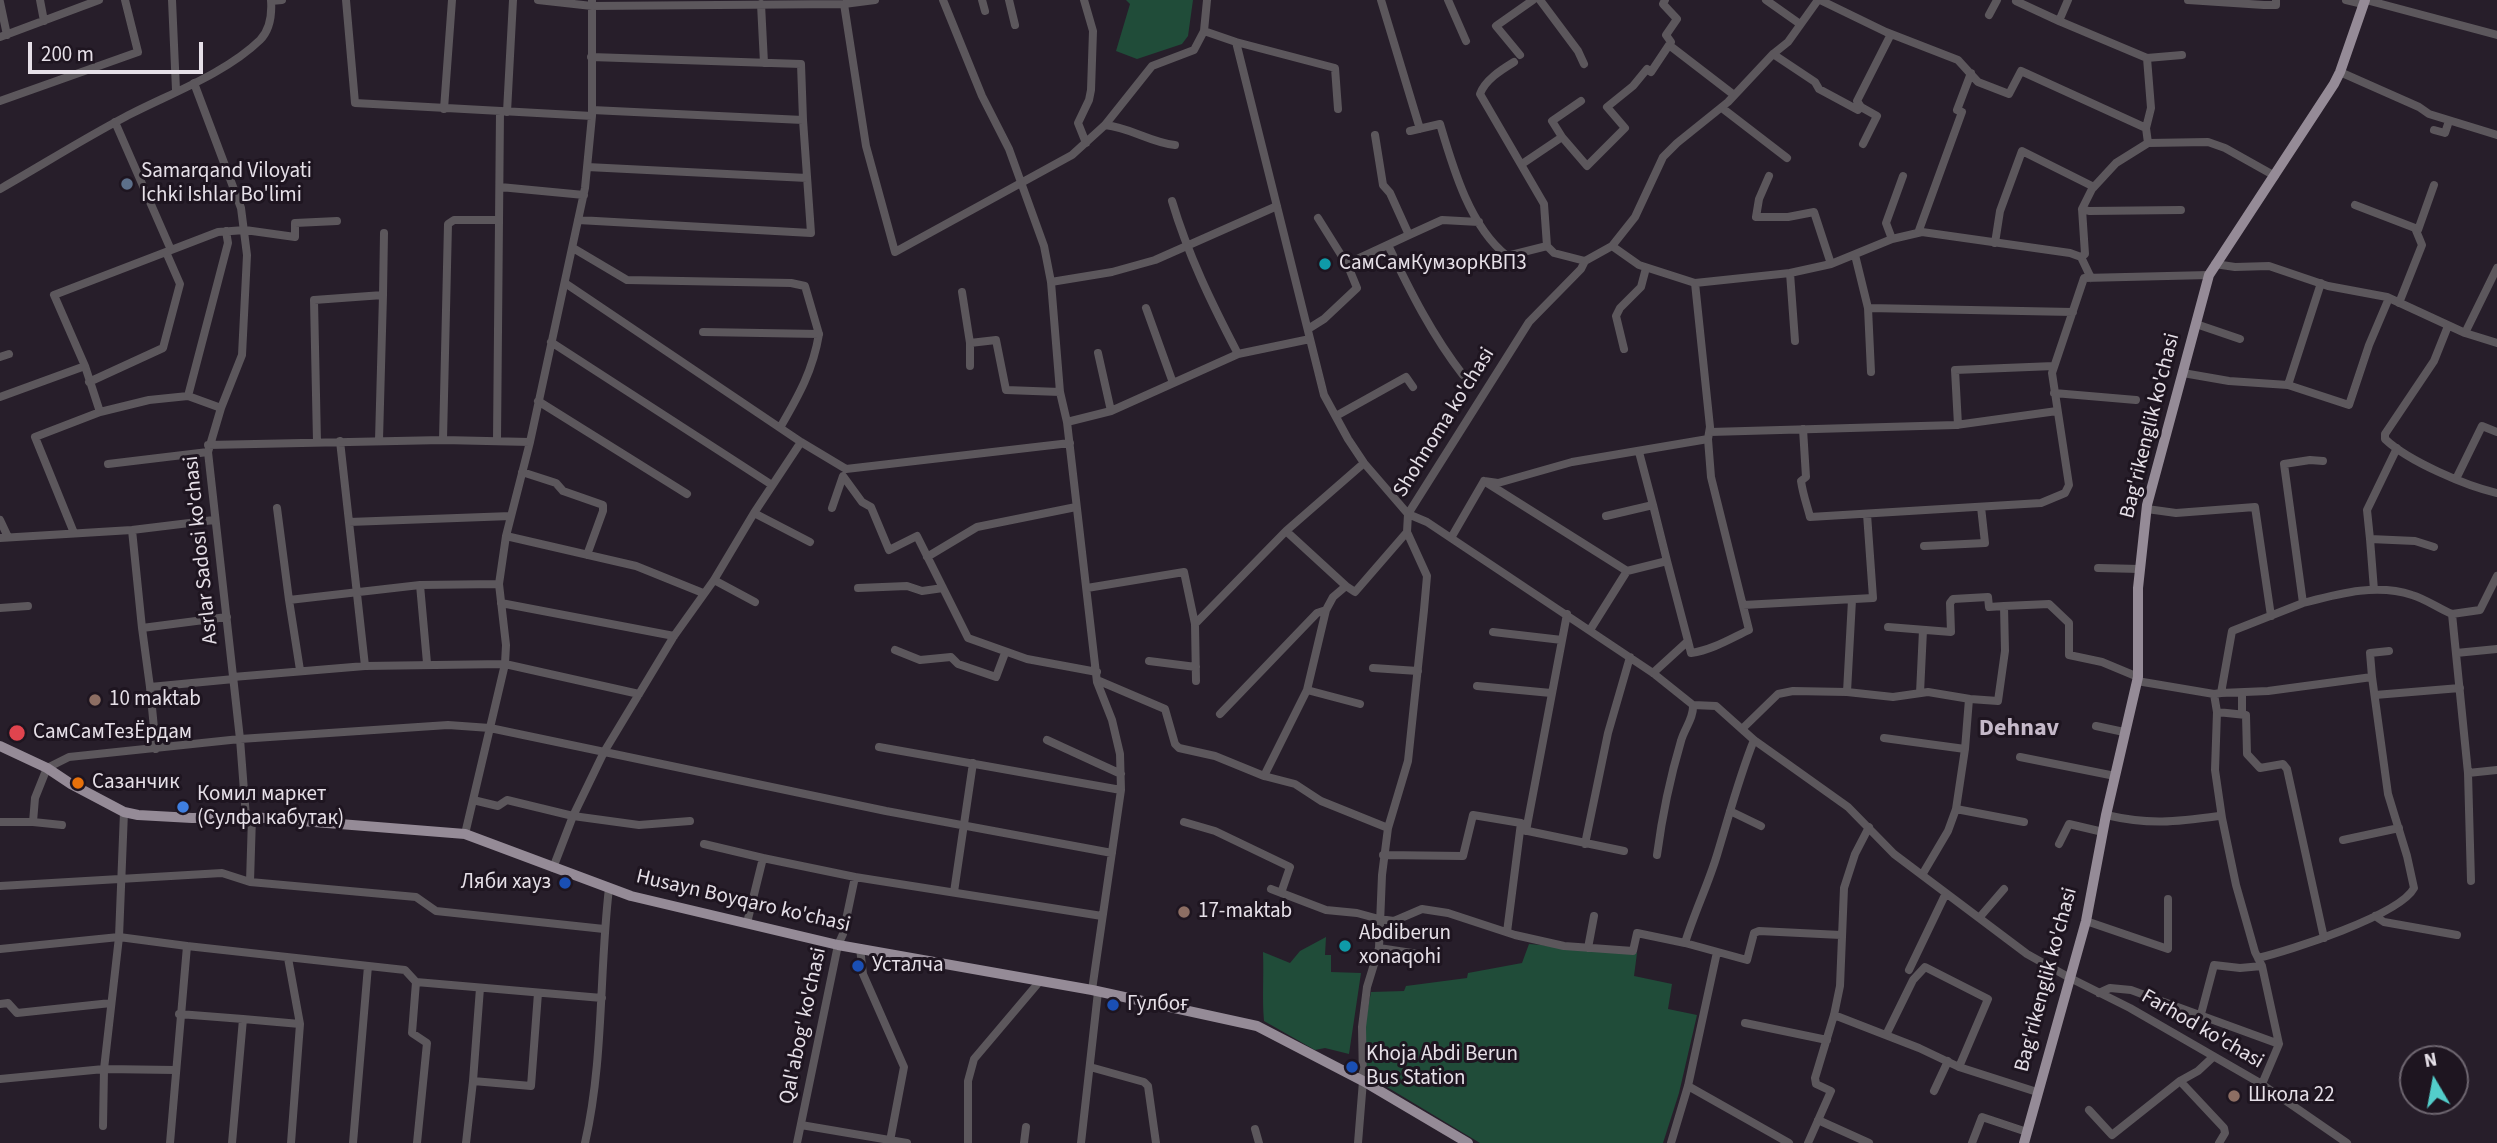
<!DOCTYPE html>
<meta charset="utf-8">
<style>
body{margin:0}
#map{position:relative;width:2497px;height:1143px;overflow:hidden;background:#271e2a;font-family:"Source Sans 3",sans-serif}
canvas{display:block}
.north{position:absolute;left:2399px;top:1045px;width:70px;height:70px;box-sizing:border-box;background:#1e1520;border:2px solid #6e6670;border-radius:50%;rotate:350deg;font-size:19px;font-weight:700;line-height:28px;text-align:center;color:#e6e0e8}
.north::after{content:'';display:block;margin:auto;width:24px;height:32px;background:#53cdca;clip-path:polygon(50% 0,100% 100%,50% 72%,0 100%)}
.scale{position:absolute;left:28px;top:42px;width:175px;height:32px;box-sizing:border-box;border:4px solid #e6e0e8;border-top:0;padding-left:9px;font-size:21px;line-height:24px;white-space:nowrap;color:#e6e0e8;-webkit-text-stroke:5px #1e1520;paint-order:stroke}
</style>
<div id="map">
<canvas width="2497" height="1143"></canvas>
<div class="north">N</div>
<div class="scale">200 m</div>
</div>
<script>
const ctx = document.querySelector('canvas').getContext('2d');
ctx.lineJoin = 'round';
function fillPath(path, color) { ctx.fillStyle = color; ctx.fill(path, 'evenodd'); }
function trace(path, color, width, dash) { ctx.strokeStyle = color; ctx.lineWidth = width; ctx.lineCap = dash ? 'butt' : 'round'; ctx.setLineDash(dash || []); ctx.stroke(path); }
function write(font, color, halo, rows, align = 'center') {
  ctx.font = font + ' "Source Sans 3",sans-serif'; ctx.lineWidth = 6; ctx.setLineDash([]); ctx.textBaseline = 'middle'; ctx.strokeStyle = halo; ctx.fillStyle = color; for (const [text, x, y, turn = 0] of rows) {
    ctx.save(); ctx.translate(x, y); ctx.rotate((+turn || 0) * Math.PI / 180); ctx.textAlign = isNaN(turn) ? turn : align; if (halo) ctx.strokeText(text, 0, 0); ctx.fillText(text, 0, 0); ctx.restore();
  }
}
const green = new Path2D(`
 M1126,0h67l-5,36 -6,8 -45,15 -21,-8 14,-47z
 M1326,937l-1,18h6v17l30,1 -12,81 -24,-6 -10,2 -51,-29c-2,-23 0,-45 -1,-69l27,11 10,-12z
 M1529,944l108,9 -3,23 38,8 -4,25 29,6 -18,78 -16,50h-183l-108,-65c-15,-19 -5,-64 -1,-86l33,-1 2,-5 61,-8 1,-5 54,-10z`);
const minor = new Path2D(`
 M40,0l4,21
 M172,0l4,90
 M346,0l9,103 237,13
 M538,0l54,6 252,-2 31,-4
 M943,0l39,96 27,53 35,97 7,36 9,110 7,30 30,260 15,38 8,34 1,36 -29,200
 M982,0l3,11
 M1009,0l6,25
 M1084,0l9,31 -2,59 -2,10 -11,23 8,20
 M1381,0l39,129
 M1448,0l18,41
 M1540,0l38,51 6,13
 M1665,0l-2,4 14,15 -11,16 5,7 -2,3 65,50
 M1766,0l34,24
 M1820,0l66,32 72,28 20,22 31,12 12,-23 125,57 2,15
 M2188,0l76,5h12v-5
 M2346,0l17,4
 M2366,0l131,35
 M271,1l11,-1
 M2016,1l43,20 9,-21
 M0,2l7,33
 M761,4l3,59
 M844,4l22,142 29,106 177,-97 33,-30 47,-59 42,-16 10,-19 3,-31
 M1989,15l8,-15
 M2059,21l88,37 35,-3
 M1204,31l32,11 88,353 24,44 16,24 44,51 19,8 226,151 40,32 23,1 38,34 94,67 46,47 133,100 43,24 60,30 130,75 87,60
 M0,37l99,-37
 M1236,42l99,26 3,41
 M1773,54l42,28 4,7 39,21 3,-3
 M1520,55l-24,-29 37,-26
 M591,57l210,7 2,56 -211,-10
 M1514,62c-13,8 -29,18 -34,32l64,110 3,42 7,7 31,8
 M2340,72l79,35 10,7 68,21
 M194,83l47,125 6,47 -5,100 -21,53 -13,44 32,287 6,78
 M0,101l138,-49 -13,-52
 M1722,108l65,50
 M444,109l8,-109
 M507,112l6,-112
 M115,122l56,128
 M1105,125c27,3 44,17 70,20
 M2146,128l5,-20 -4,-50
 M2434,130l11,3 4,-12
 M1410,131l30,-7c13,44 30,103 67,132l40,-10
 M1562,137l25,29 38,-38 -18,-21 26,-21 14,-17 4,3 18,-27
 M1863,144l14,-28 -16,-9 -4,-6 34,-67
 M1522,164l40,-27 -10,-16 29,-20
 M587,167l220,11
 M1769,176l-10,23 -3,18h32l26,-5 17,52
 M500,187l84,8
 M0,189c42,-24 83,-50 125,-72 44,-23 100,-43 135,-77 11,-11 12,-26 11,-40
 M1172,201c16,54 40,103 66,153
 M2355,205l60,23 7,17 -23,58
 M2082,209l7,2 92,-1
 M578,220l233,13 -8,-113
 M2418,230l16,-45
 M1918,233l44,-121 -5,-2 14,-37
 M1409,235l33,-15 37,2
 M1892,239l-6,-16 17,-47
 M1995,243l5,-32 22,-60 72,36
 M1388,245c22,46 44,90 75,130
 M1612,246l27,19 56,18 95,-10
 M573,248l54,32 164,3 14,3 14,48 -116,-2
 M1855,255l13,53 205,4
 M2081,257l4,-3 -3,-45 10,-20 24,-26 32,-20 60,-1 17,6 50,28
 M2215,264l20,3 34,-1 59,20 59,11 78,36 32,10
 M1348,266l5,-5 56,-26 -19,-42 -7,-8 -8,-50
 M1051,282l61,-10 43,-12 122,-54
 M565,283l236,159 45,27 224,-26
 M2321,283l-33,102 61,20 20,-60 20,-47
 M962,292l8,51
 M383,295l1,-62
 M1146,308l27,75
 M1868,308l3,64
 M2196,324l44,15
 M2448,326l-14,35 -49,73v5c23,22 81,47 112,54
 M1308,329l16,-10 33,-31 -9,-22 -30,-48
 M2465,333l32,-65
 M1795,341l-5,-68 41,-9 61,-25 30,-7 148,21 11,4 10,21
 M551,342l221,143
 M1624,349l-8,-33 4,-8 21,-21 5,-19
 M1098,353l13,58
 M0,357l9,-3
 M970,366v-23l26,-3 10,50 54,2
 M2183,373l46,8 59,4
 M89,382l74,-34 17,-64 -14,-32
 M2054,393l82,7
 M0,397l85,-31
 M538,401l149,93
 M221,408l-33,-12 40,-153 -2,-12
 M100,412l-15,-46 -31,-71 164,-63 27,-2 50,7v-14l42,-2
 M1336,416l70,-39 7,10
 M1067,422l44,-11 127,-57 72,-15
 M1958,425l-3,-55 99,-4
 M781,426c18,-31 32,-56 38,-92
 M1803,429l3,48 -5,4c2,14 6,24 9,36l231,-14 24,-10 4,-8 -17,-112 32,-95 125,-3
 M1710,432l246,-7 101,-14
 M443,440l5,-216 6,-4h45
 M340,441l25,225
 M497,441l3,-329
 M317,442l-3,-142 69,-5 -4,145
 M208,445l235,-5 87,2
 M1639,452l14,53
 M108,464l100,-12
 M522,472l34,11 7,8 40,14v6l-16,44
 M2456,479l26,-53 15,6
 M1484,481l14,2 74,-21 136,-23 2,-12 -15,-144
 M277,508l12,92 131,-15 79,-1
 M832,508l11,-32 19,26 9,5 18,43 28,-14 51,102 59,21 70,13
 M2147,509l29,4 79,-6 16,109
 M754,513l56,29
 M1606,516l47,-11 14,56
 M0,520l8,17
 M349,522l162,-6
 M132,530l10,98
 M74,533l-39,-96 65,-25 49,-12 39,-4
 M506,536l130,30 67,27
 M0,538l132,-8 82,-10
 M1451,538l33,-57 143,90 40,-10 21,80
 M2370,539l-3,-29 30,-62
 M1924,546l61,-3 -4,-36
 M927,557l50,-30 99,-20
 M2098,568l42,1
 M714,580l41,22
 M420,585l7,78
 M1346,586l-60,-55 78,-68
 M858,588l49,-2 15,5 21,-3
 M1087,588l97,-16 11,52 91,-93
 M2374,590l-4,-51 45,2 19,6
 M289,600l11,70
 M1852,600l-5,92 46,5 35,-5 42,7 28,2 7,-50 -1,-45 -15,1 -1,-10 -35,2 -3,4 1,29 -63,-5
 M501,603l173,33
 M2303,603c35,-9 73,-20 109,-8 14,4 27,14 40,19l16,159 3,108
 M1743,605l130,-7 -6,-84
 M2004,606l45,-2 20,19v32l33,7 36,15
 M0,608l28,-2
 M2452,614l28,-4 17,-34
 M227,617l-85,11 8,59 84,-8
 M1195,624l1,57
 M1590,630l37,-59
 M1493,632l69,8
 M895,650l25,10 31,-3 7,7 38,13 9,-24
 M2456,653l41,-4
 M1149,661l47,6
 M1373,668l45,3
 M1653,673l35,-32 3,12c21,-3 39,-14 58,-23l-38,-153 -3,-38
 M233,677l132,-11 140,-2 134,30
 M2372,677l-2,-24 19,-2
 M1097,680l68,29 10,35 4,4 36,8 49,20 31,8 26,17 67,27
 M2137,681l77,13 3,18 -2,58 7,48
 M1477,686l74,7
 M150,687l6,62
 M1307,690l53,14
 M1920,693l3,-63
 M2221,693l47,-2 104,-14 16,117 19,62 7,32c-14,27 -125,63 -156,70
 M2214,694l7,-1 11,-62 71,-28 -19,-139 26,-4 13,1
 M2375,695l85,-7
 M2217,712l29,3 1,39 13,14 23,-4 4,5 37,169
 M2242,713v-19
 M1220,714l97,-101 9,-3
 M2096,726l28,6
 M1742,729l36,-35 15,-3 54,1
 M1884,738l81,11 4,-50
 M1047,740l74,34
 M879,747l242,43
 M2020,757l95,19
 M2468,773l29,-3
 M1264,776l43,-86 19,-80 7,-13 13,-11 9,6 52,-60
 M473,800l25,6 9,-6 66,16 66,9 51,-4
 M1956,809l68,13
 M1730,811l31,15
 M2106,815c43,10 69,7 113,1l3,2 14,67 19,67 7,14 17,78 -17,40
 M0,822h33l2,-24 12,-30 22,-11 171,-18 208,-14 42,3 396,83 226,42
 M33,822l29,3
 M1184,822l31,9 75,36 -9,26
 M1523,830l101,21
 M1526,831l41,-217
 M465,834l40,-170 1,-19 -7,-61 7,-48 24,-94 55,-254 7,-72v-116
 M2343,840l56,-12
 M704,844l59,14 -16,65
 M1585,844l23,-111 22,-76
 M2059,844l10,-20 34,8
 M1383,855l80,1 10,-41 48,8 -14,109
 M1657,855c5,-38 13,-77 24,-114 3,-12 13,-23 12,-36
 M763,858l92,19 247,39
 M553,868l20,-52 31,-64 70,-116 40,-56 40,-67 47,-71
 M1922,875l26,-44 8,-22 9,-60
 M250,882l2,-65
 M0,886l222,-13 28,9 166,15 20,14 168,18
 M1271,889l55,21 31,3 22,6 15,2 28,-12 26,4 67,22 49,11 69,5 4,-18 48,10 62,17 7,-27 5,-2 82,4
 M954,892l19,-129
 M2375,916l9,6 73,13
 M1979,918l25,-29
 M2086,921l82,28v-50
 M1685,943c9,-30 23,-58 32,-88 12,-39 22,-78 37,-115
 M187,946l218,24 11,12 186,16
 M860,948l3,26 41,93 -14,74
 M1379,948l46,7
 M1588,948l6,-32
 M0,949l119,-12 68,9 -17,197
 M288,958l12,66 -9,119
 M1909,970l37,-77
 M416,982l-4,51 15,10 -10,100
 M480,988l-7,93 58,5 7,-93
 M2099,993l11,-5 21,2 148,54
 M0,1004l8,-1 9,10 94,-10
 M179,1014l64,5 -11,124
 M2201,1014l13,-49 26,3 22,-2
 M1834,1015l85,33 40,19 78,25
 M243,1019l57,5
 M1745,1023l82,17
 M1886,1035l27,-55 12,-13 63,32 -29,68
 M1090,1067l54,15 4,4 8,57
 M0,1079l104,-10 71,1
 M2180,1081l44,47 1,5 -6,10
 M1688,1086l101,57
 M1934,1091l14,-30
 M2089,1110l23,25 68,-54 18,-10 15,-14
 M1818,1120l51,23
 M801,1125l106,18
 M103,1126l1,-57 15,-132 5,-125
 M1255,1129l4,14
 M353,1143l15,-177
 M466,1143l7,-62
 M585,1143c19,-83 14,-170 24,-255
 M797,1143l41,-198 5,-11 12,-57
 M968,1143v-62l6,-22 66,-78
 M1024,1143l2,-16
 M1081,1143l17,-151
 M1358,1143l5,-62 -1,-54 5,-40 12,-39 3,-73 6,-47 20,-67 16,-151 3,-34 -20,-44 1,-18 121,-192 52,-53 4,-8 27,-15 23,-29 28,-60 14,-14 51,-41 45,-48 15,-12 30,-42
 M1671,1143l17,-57 29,-134
 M1808,1143l23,-52 -15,-7 -1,-6 19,-63 6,-29 4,-98 11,-34 14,-27
 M1972,1143l10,-26 45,15`);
const major = new Path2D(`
 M0,746l47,22 24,16 53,28 14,3 54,3 60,-1 213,17 166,62 207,49 254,45 165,36 106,55 105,62
 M2024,1143l62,-222 20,-106 32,-138v-89l9,-83 62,-230 125,-191 6,-12 25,-72`);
const markers = [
 [127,184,7,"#5c6f8a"],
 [1325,264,7,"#0f9aa8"],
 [95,700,7,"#8d6e63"],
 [17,733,9,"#e0444e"],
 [78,783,7,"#e8710a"],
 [183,807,7,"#3f7fe0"],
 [565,883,7,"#1a4fb4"],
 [1184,912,7,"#8d6e63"],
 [1345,946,7,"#0f9aa8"],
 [858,966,7,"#1a4fb4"],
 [1113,1005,7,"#1a4fb4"],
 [1352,1067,7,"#1a4fb4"],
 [2234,1096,7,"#8d6e63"]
];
const poiNames = [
 ["Samarqand Viloyati",141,172],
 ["Ichki Ishlar Bo'limi",141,196],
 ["СамСамКумзорКВП3",1339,264],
 ["10 maktab",109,700],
 ["СамСамТезЁрдам",33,733],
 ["Сазанчик",92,783],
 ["Комил маркет",197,795],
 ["(Сулфа кабутак)",197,819],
 ["Ляби хауз",551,883,"right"],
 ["17-maktab",1198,912],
 ["Abdiberun",1359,934],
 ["xonaqohi",1359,958],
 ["Усталча",872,966],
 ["Гулбоғ",1127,1005],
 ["Khoja Abdi Berun",1366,1055],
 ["Bus Station",1366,1079],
 ["Школа 22",2248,1096]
];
const streetNames = [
 ["Shohnoma ko'chasi",1445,423,-58],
 ["Bag'rikenglik ko'chasi",2151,426,-76],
 ["Asrlar Sadosi ko'chasi",202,550,-96],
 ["Husayn Boyqaro ko'chasi",743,902,13],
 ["Bag'rikenglik ko'chasi",2047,980,-75],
 ["Qal'abog' ko'chasi",804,1026,-78],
 ["Farhod ko'chasi",2202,1030,30]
];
const quarterNames = [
 ["Dehnav",2019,730]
];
fillPath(green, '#204c39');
trace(minor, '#5c575c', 8);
trace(major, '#958b97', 10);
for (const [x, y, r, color] of markers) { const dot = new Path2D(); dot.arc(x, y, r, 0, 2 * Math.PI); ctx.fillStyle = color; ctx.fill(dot); trace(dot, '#1e1520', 2.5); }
write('21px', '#e6e0e8', '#1e1520', poiNames, 'left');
write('21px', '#e6e0e8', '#1e1520', streetNames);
write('bold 24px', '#c5b9c9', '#1e1520', quarterNames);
</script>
